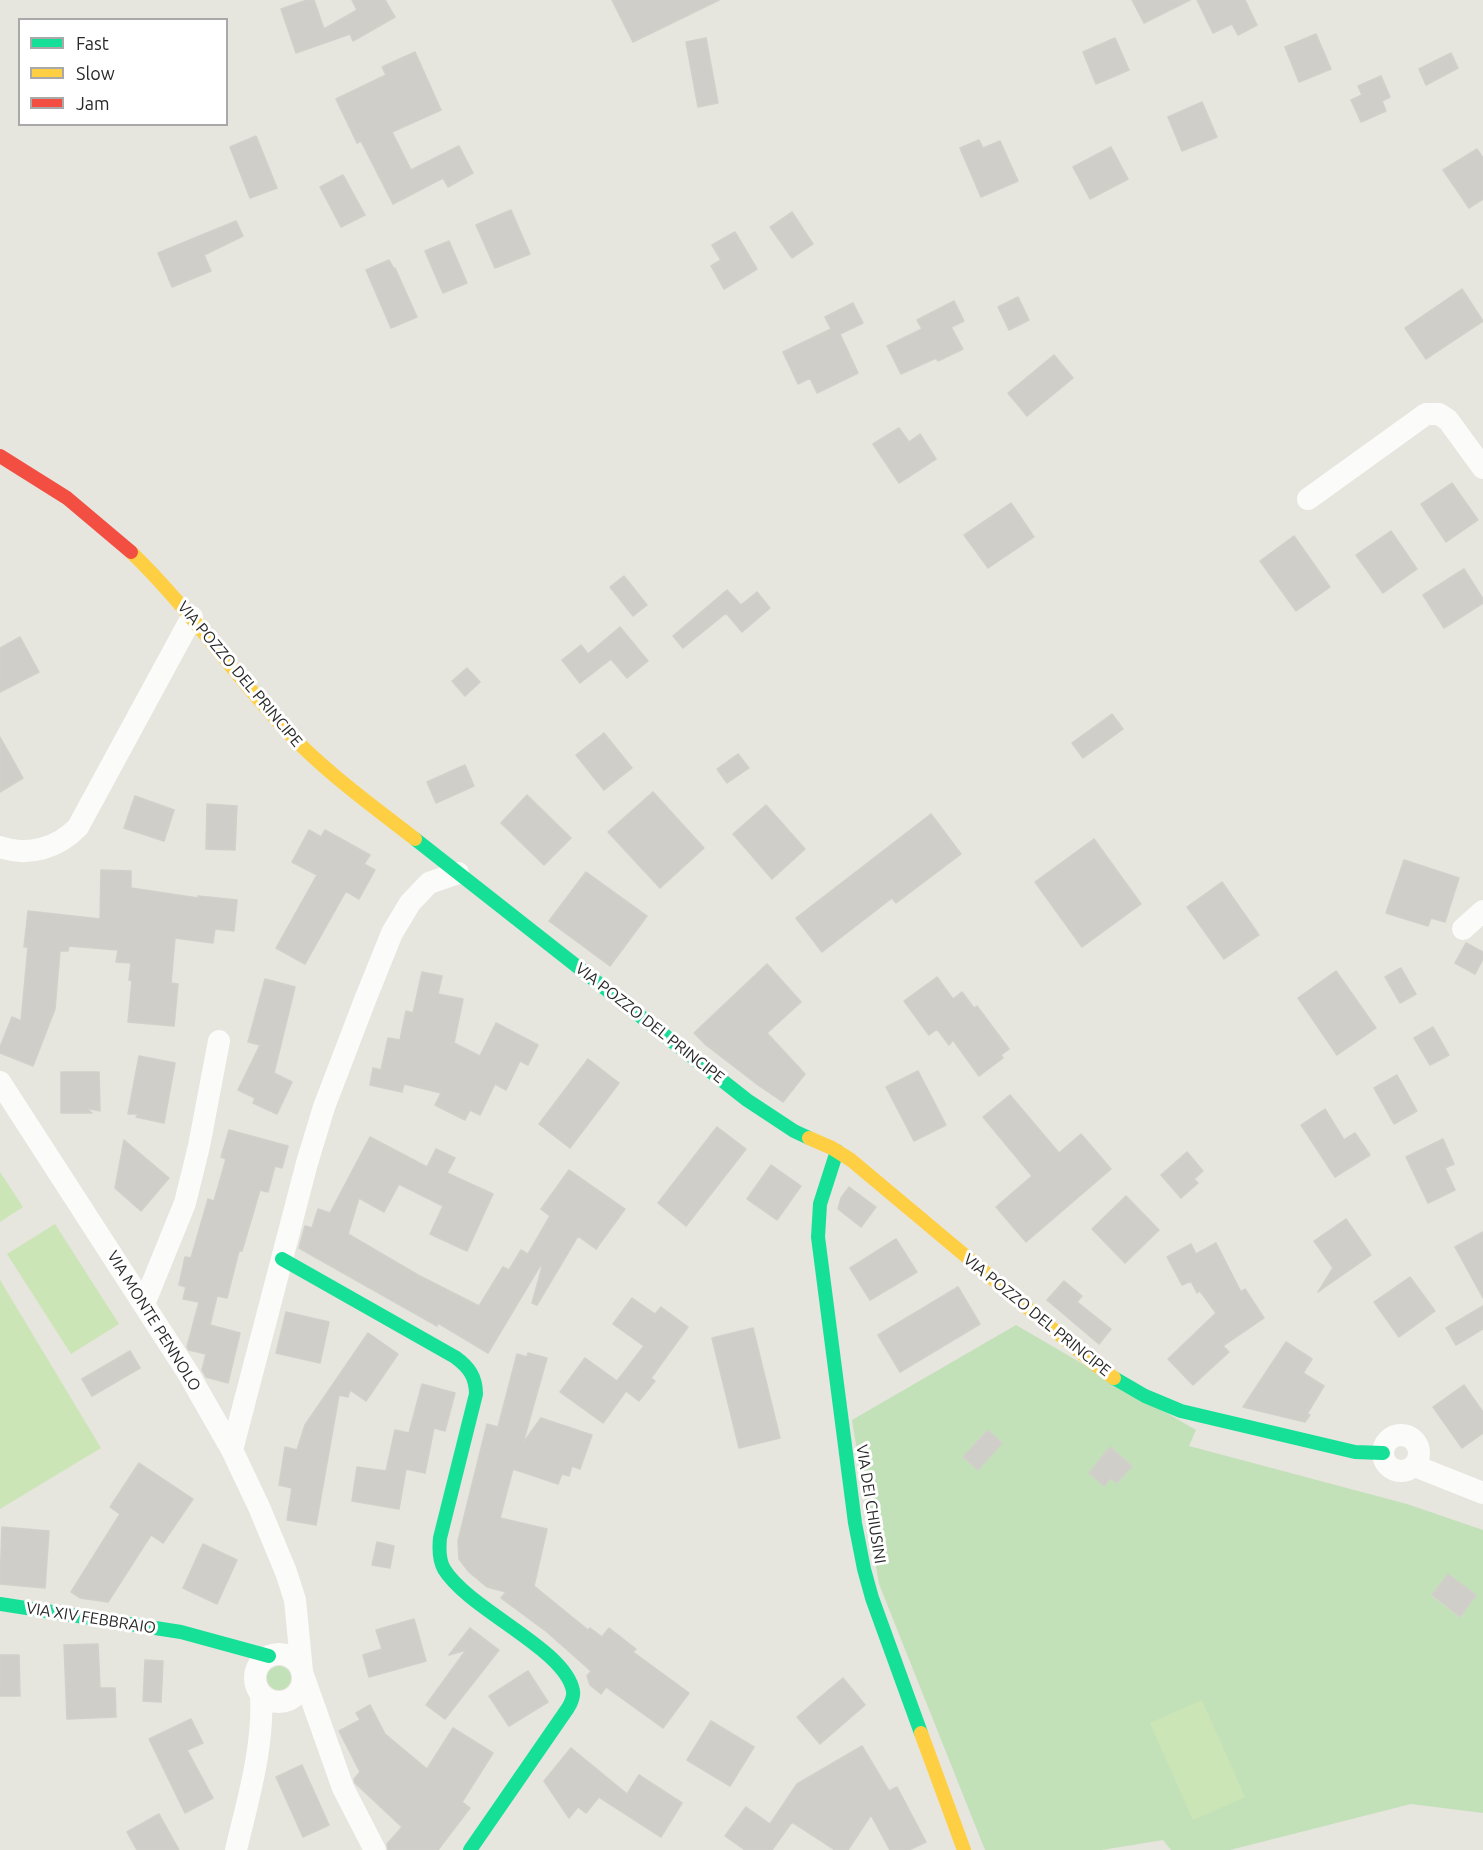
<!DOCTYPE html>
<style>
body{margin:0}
#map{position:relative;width:1483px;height:1850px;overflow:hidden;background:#e6e5de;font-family:Ubuntu,sans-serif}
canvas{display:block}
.legend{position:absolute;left:18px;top:18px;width:210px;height:108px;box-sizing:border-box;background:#fff;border:2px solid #a9a9a9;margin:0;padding:8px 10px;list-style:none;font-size:18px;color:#292929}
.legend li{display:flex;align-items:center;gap:12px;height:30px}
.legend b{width:30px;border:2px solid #a9a9a9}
</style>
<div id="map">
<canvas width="1483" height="1850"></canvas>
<ul class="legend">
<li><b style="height:8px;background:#16e098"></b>Fast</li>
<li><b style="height:8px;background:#ffcf43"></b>Slow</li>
<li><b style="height:8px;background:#f24e42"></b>Jam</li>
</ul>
</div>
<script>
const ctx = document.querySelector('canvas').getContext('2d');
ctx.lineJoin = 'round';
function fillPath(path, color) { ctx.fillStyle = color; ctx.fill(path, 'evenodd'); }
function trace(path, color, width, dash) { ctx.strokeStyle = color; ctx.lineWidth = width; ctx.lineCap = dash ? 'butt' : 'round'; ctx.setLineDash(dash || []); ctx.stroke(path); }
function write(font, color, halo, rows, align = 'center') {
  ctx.font = font + ' Ubuntu,sans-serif'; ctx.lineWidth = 6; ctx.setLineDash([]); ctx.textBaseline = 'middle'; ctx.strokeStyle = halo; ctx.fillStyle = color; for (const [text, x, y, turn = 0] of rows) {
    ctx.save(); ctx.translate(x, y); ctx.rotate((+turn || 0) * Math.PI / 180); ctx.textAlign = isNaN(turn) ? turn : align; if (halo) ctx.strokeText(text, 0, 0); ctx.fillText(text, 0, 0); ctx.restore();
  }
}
const green = new Path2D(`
 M1016,1325l180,105 -7,16 218,58 76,26v283l-72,-9 -181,46h-59l-8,-10 -61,10h-117l-106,-266 -27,-164zM987,1430l15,13 -24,27 -14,-13zM1110,1448l22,18 -14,17 -7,-5 -7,8 -15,-13zM1449,1574l27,22 -17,21 -27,-21z
 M267 1678a12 12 0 1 1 24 0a12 12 0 1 1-24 0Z`);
const pitch = new Path2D(`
 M0,1172l23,35 -23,15z
 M55,1224l64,100 -48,30 -64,-100z
 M0,1280l101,168 -101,61z
 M1202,1700l43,97 -52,23 -43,-97z`);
const building = new Path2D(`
 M307,0h7l10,29 33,-19 -5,-10h33l10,17 -42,24 -3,-7 -54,19 -15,-44z
 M612,0h107l-86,42z
 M1132,0h58l-46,23z
 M1197,0h48l12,25 -19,10 -6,-11 -19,9z
 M1316,34l15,35 -32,13 -14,-35z
 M706,38l12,65 -20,4 -12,-65z
 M1115,38l14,32 -33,14 -13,-32z
 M415,52l26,58 -49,22 19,38 48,-24 14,27 -25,14 -5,-9 -50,26 -32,-63 -4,2 -21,-44 50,-24 -4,-8z
 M1451,53l7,15 -32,17 -7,-16z
 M1381,76l9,21 -8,4 4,10 -25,11 -10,-22 11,-5 -4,-9z
 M1202,102l15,35 -35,14 -14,-34z
 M256,136l21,52 -27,10 -20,-51z
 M979,140l4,8 17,-7 18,40 -37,16 -21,-49z
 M1111,147l17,32 -38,20 -17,-32z
 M1477,149l6,9v41l-14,9 -26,-38z
 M343,175l22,40 -24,12 -21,-40z
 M511,210l19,44 -35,14 -19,-43z
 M792,212l21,32 -21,14 -22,-31z
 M236,221l7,15 -39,19 7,16 -39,16 -14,-34z
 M735,232l22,37 -33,20 -13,-23 10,-6 -9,-15z
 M449,241l18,42 -24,10 -18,-42z
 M389,260l5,9 1,-1 22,49 -26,11 -25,-58z
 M1462,289l21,32 -57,38 -21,-31z
 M1018,297l11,23 -20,10 -11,-23z
 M954,301l10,20 -13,6 12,22 -25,12 -2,-3 -35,16 -14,-28 35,-17 -5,-9z
 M853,303l10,20 -23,11 18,39 -41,20 -7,-15 -12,6 -15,-32 48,-23 -6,-12z
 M1054,355l19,23 -46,38 -19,-23z
 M899,428l10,14 11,-8 16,25 -37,24 -26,-39z
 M1452,483l26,37 -32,22 -25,-38z
 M1011,503l23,34 -46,31 -24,-33z
 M1391,531l26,38 -34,24 -27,-38z
 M1294,536l36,51 -34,24 -36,-50z
 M1464,569l19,30v4l-39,25 -21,-33z
 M624,576l23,29 -14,11 -23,-29z
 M727,590l14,15 16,-13 13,16 -28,24 -16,-19 -43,35 -10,-12z
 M620,627l28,34 -21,17 -16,-19 -31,24 -18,-23 19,-15 7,9z
 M20,637l19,35 -39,20v-44z
 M467,668l13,14 -15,14 -13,-15z
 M1112,714l11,15 -40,29 -11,-15z
 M604,733l28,35 -28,22 -28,-35z
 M0,737l23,41 -23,14z
 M738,754l11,14 -22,15 -10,-14z
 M465,765l9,21 -38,17 -9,-21z
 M653,792l51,56 -44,40 -52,-56z
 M527,795l44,43 -27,27 -43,-42z
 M135,796l39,14 -10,31 -40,-13z
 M207,804l30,2 -2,44 -29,-1z
 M766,805l39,44 -33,30 -39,-45z
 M931,814l30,40 -65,49 -4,-5 -70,54 -26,-34z
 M309,830l12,7 4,-7 45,25 -6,9 11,6 -16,29 -13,-8 -41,73 -29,-16 41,-73 -25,-13z
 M1094,839l47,65 -59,43 -47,-65z
 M1404,860l55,18 -14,44 -14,-4 -3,8 -42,-13z
 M101,870l30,1v17l67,10v-2l39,4 -3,31 -19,-2 -2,14 -38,-5 -4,45 7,1 -4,42 -46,-4 4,-41 -3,-1 2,-17 -15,-1 2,-12 -49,-4 -1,5h-8l-5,58 -22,57 -33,-13v-6l12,-30 9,4 7,-74h-4l4,-36 72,8z
 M586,872l61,44 -37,50 -61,-45z
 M1222,882l37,53 -35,24 -37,-52z
 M1466,943l17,9v7l-8,15 -20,-11z
 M767,964l34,38 -34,31 38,41 -22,28 -25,-17 -52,-40 -12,-12z
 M1401,968l15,26 -16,9 -15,-26z
 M1336,971l40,57 -39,27 -39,-57z
 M422,972l20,4 -4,18 25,5 -9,44 26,13 16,-33 42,22 -10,20 -8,-4 -14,29 -11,-6 -15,31 -10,-5 -5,10 -30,-15 6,-12 -37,-9 -2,8 -32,-7 3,-17 8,2 7,-32 12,2 6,-29 7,2z
 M937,977l16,22 9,-7 12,16 3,-2 32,43 -8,6 2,3 -24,18 -26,-36 -4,5 -12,-16 -8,6 -25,-34z
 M265,979l30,8 -21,86 18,9 -15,32 -24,-11 2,-5 -17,-8 22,-45 -12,-3z
 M1433,1027l16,28 -19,10 -16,-27z
 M139,1056l36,7 -11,60 -28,-6 3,-3h-11z
 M588,1059l31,24 -49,65 -31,-24z
 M918,1071l28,54 -32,16 -28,-54z
 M61,1072h38l1,39 -14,-3 6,5h-31z
 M1397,1075l20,36 -23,13 -20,-36z
 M1010,1095l49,58 22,-19 30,35 -85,73 -30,-35 36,-31 -49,-59z
 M1325,1109l19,31 11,-7 15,22 -35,22 -34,-52z
 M717,1127l29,22 -60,77 -28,-23z
 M229,1130l59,16 -6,22 -7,-2 -7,26 -8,-2 -18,61h-3l-12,47 -10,-2 -7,29 30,8 -12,50 -22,-6 -4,-7 4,-16 -17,-4 -2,-3 12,-45 -16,-3 3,-12 -7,-2 6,-28 6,1 17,-59 6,2 12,-42 -5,-2z
 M370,1137l57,30 9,-18 19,9 -8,15 46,21 -26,57 -37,-17 13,-28 -44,-22 -15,28 -25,-14 -11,36 70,41 61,31 24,-39 6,3 12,-20 7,4 22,-38 -9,-7 28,-39 56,39 -29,40 -18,-13 -41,69 -5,-2 10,-36 -2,-1 -52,87 -50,-30 -1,3 -138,-78 6,-22 7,2 6,-19 12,4z
 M1443,1139l11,25 -9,4 10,22 -27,13 -22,-46z
 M124,1140l45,38 -28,33 -26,-23z
 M1187,1152l16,19 -9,8 4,4 -17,15 -20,-23z
 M771,1165l30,21 -24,34 -30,-21z
 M849,1187l27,20 -15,20 -23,-18 3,-11z
 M1126,1196l33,34 -34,33 -33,-34z
 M1346,1219l25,36 -53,37 15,-24 -19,-27z
 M1483,1232v66l-28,-51z
 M896,1239l21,33 -47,28 -20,-32z
 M1216,1243l25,49 4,-3 19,29 -41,28 6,6 -36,33 -25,-26 48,-46 -16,-22 -3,2 -6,-12 -9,4 -15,-28 24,-13 5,10z
 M1410,1277l25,34 -36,26 -25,-35z
 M1064,1281l18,15 -5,6 34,27 -12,15 -52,-44z
 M958,1287l22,37 -80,48 -22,-37z
 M632,1298l23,16 6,-7 27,20 -37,51 4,3 -16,20 -13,-10 -23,32 -43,-31 25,-34 32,23 27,-35 -31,-22z
 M1483,1306v23l-27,16 -10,-17z
 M286,1312l43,10 -9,41 -44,-10z
 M753,1328l27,110 -41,10 -27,-110z
 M368,1333l30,21 -32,47 -16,-11 -2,7 -9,-2 -23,130 -29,-5 5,-32 -13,-3 6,-38 12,3 8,-25z
 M1286,1342l26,17 -9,14 21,13 -17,28 3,1 -5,7 -62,-15z
 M130,1351l10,17 -48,28 -10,-17z
 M528,1353l19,5 -24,85 18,-25 51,17 -12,34 -8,-3 -3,10 -7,-2 -4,10 -45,-15 -13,49 47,11 -13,57 54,44 2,-2 12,9 7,-9 27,21 -3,3 56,41 -26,35 -57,-41 -5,7 -11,-9 -3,-9 4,-5 -44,-39 -46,-34 5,-6 -19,-5 -18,-15 -10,-13 -1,-18 29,-117 11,3 19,-73 10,3z
 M422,1384l33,9 -10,38 -11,-3 -9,45 -19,-4 -7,40 -47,-8 5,-34 29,4 9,-41 14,3z
 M1464,1385l19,27v21l-21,15 -29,-41z
 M988,1430l14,13 -24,27 -15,-13z
 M1110,1447l22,19 -15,17 -6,-5 -7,8 -15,-13z
 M139,1463l54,36 -30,44 -12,-8 -43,67 -28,-4 -9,-6 49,-78 -10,-7z
 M2,1527l47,4 -4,57 -45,-4z
 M377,1542l17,4 -4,22 -18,-3z
 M203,1544l34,16 -20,44 -34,-16z
 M1448,1574l28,21 -16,22 -28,-22z
 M414,1619l12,42 -57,16 -6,-22 19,-6 -6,-19z
 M470,1628l29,22 -54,69 -19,-14 40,-55 -17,5z
 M98,1644l2,44h15l1,29 -49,2 -3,-74z
 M0,1655h19l1,41h-20z
 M145,1660l18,1 -2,41 -18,-1z
 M528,1671l20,31 -39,24 -20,-30z
 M843,1678l22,27 -45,39 -23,-27z
 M370,1705l15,29 42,35 26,-41 40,25 -31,49 8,6 -32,42h-50l-1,-6 15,-17 -47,-44 -1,-4 6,-7 -21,-41 21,-11 -4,-7z
 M191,1719l12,24 -16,7 26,48 -28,15 -36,-74z
 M711,1721l43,26 -24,39 -43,-26z
 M862,1746l27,45 8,-4 29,55 -17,8h-19l-19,-35 -23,35h-13l-43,-28 -20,28h-27l-20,-14 21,-29 24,17 27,-40z
 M571,1748l56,46 12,-19 43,28 -21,34 -62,-40 -13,16 -8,-6 -9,11 -25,-37z
 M302,1765l27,60 -26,12 -27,-60z
 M159,1814l20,36h-42l-10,-18z`);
const street = new Path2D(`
 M1308,499l118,-85h13l9,6 35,48
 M0,847c28,10 58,1 78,-20l114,-210
 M1463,929l20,-18
 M0,1082l188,291 44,77 27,57 27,65 9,28 7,71
 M144,1304l41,-101 14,-57 20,-105
 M1383 1453a18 18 0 1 1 36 0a18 18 0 1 1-36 0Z
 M232,1450l75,-287 17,-56 41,-107 27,-67 18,-30 19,-20 29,-10
 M1415,1466l68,27
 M255 1678a24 24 0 1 1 48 0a24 24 0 1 1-48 0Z
 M303,1675l40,113 32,62
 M236,1850c12,-51 28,-103 25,-156`);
const fast = new Path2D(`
 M415,839l332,261 47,31 15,7
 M837,1151l-17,53 -2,33 37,286 9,46 8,29 49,135
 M282,1259l173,98c14,10 21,20 21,37l-36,144c-1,10 -1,22 4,31 25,41 122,80 129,122 1,6 -2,12 -5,17l-98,142
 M1114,1378l31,18 36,15 174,41 28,1
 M0,1604l181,28 88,24`);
const slow = new Path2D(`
 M131,552c57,55 101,120 154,177 39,42 85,75 130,110
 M809,1138l23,10 19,12 240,201 23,17
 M921,1733l43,117`);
const jam = new Path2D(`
 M0,456l67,42 64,54`);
const streetNames = [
 ["VIA POZZO DEL PRINCIPE",240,674,50],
 ["VIA POZZO DEL PRINCIPE",650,1023,38],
 ["VIA POZZO DEL PRINCIPE",1037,1315,39],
 ["VIA MONTE PENNOLO",154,1321,58],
 ["VIA DEI CHIUSINI",871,1504,81],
 ["VIA XIV FEBBRAIO",91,1618,9]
];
fillPath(green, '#c3e1b9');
fillPath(pitch, '#cce5b7');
fillPath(building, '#cfcec9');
trace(building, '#d1d0ca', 1.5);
trace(street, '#fbfbfa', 22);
trace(fast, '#16e098', 14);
trace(slow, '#ffcf43', 14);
trace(jam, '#f24e42', 14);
write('16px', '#292929', '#fff', streetNames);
</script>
